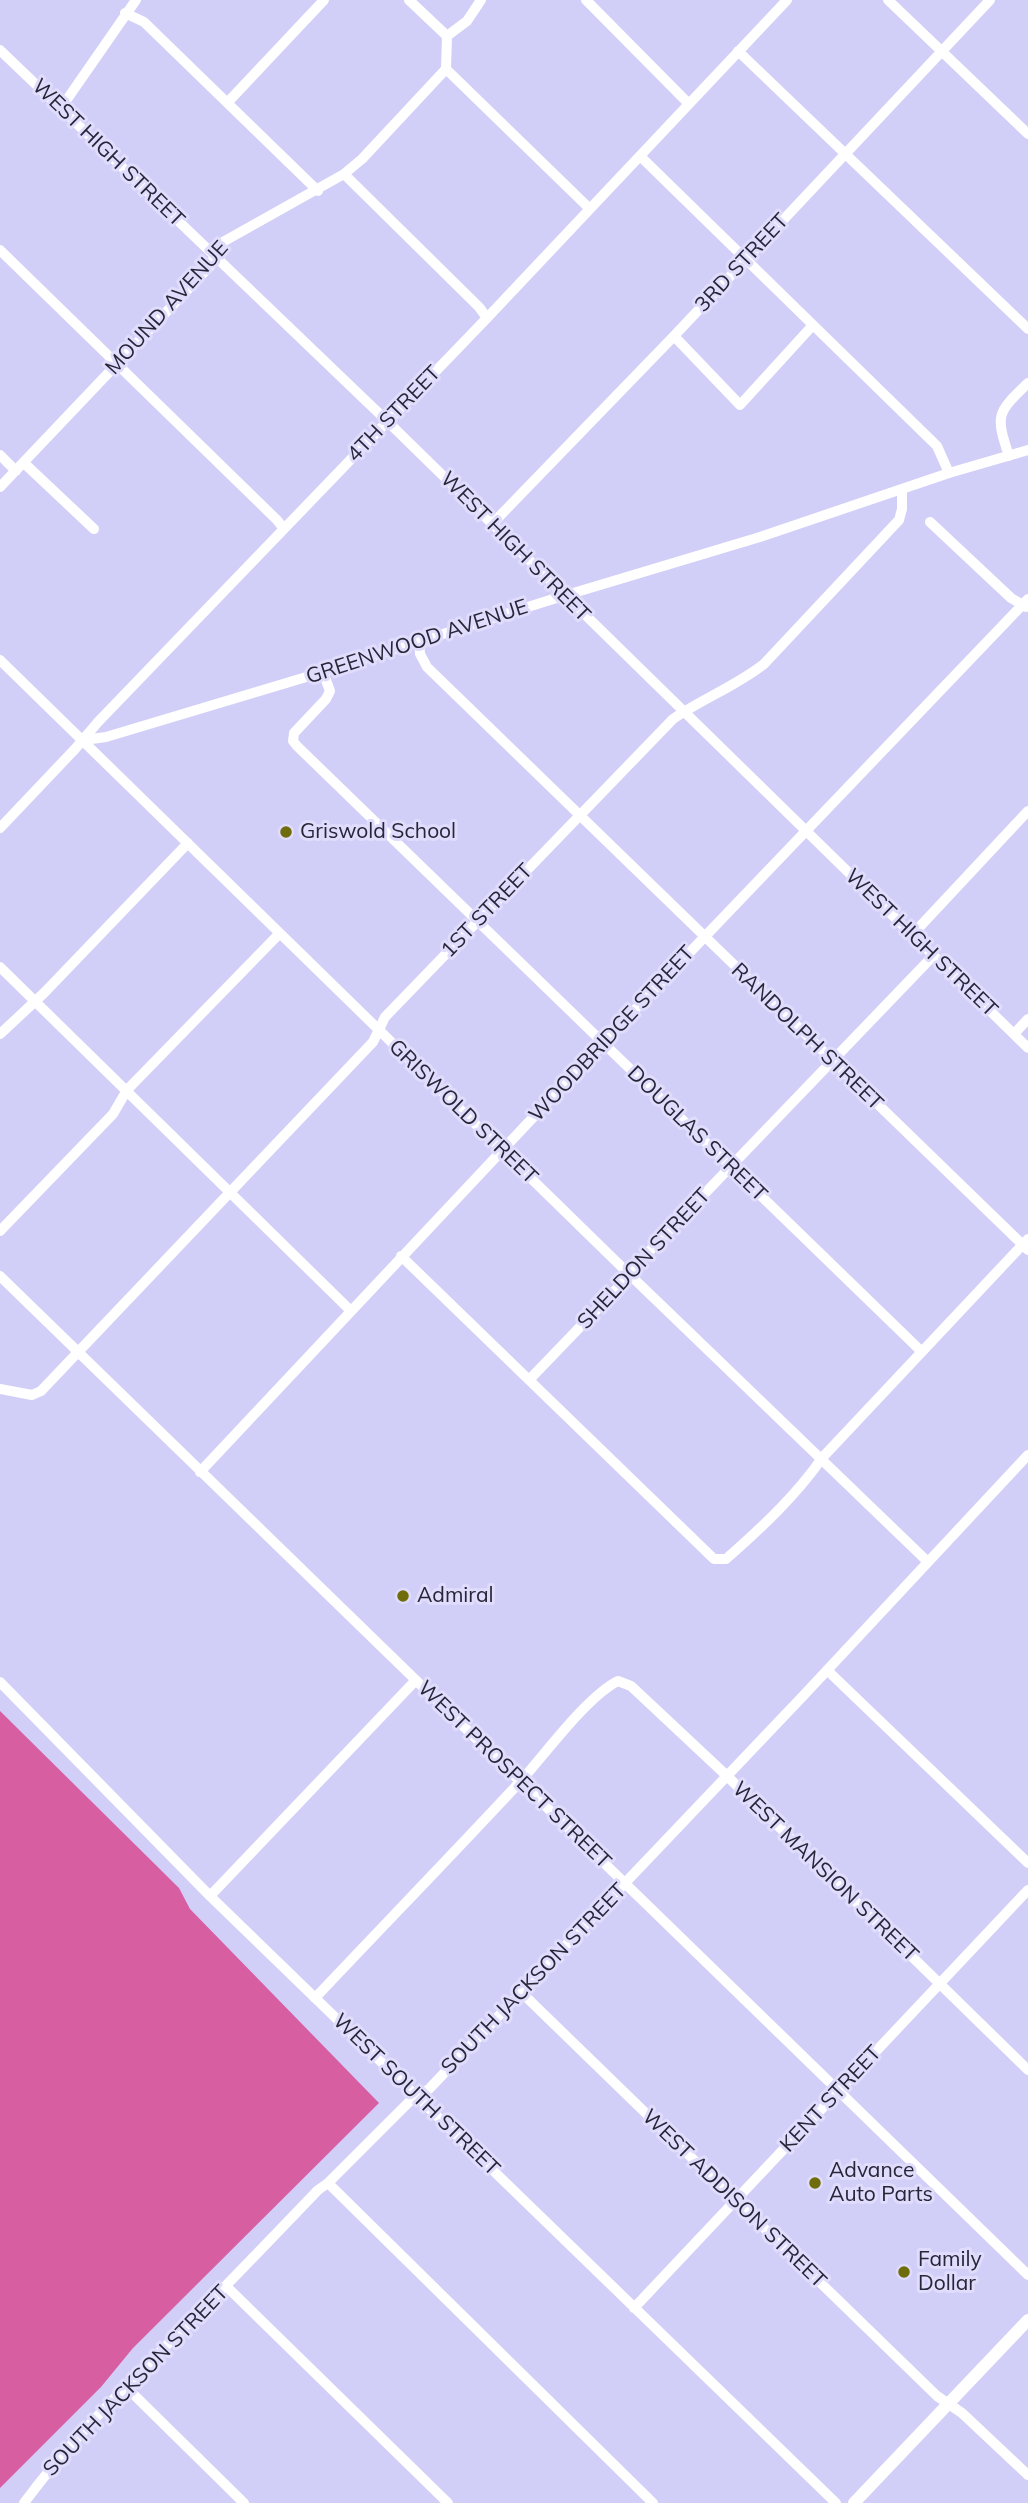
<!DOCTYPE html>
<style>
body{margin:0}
canvas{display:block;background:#d1cef8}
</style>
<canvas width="1028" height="2503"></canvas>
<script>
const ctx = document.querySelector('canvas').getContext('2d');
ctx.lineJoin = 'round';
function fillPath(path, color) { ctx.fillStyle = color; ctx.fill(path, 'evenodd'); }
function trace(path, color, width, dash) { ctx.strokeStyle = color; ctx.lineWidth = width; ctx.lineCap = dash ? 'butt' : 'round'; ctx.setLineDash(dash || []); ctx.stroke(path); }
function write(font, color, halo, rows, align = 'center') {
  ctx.font = font + ' Mulish,sans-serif'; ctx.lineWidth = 6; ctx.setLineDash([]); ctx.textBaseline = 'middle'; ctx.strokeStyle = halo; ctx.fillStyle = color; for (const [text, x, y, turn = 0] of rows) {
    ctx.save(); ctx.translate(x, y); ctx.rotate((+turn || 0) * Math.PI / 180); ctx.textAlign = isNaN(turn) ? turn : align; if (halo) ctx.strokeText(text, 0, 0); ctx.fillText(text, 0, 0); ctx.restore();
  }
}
const forest = new Path2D(`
 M0,1711l179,177 11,21 189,194 -246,245 -32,39 -101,101z`);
const minor = new Path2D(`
 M409,0l38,36
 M586,0l102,103
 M888,0l140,134
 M125,13l19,9 174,169
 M0,50l387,371 641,627
 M738,51l290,278
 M446,69l144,140
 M228,102l96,-102
 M61,108l75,-108
 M640,156l297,290 12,27
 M344,174l135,133 8,11
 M0,250l277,270 7,9
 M674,336l66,69 73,-80
 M0,455l16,16
 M1009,456c-14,-42 -12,-43 19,-73
 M24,463l70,66
 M0,487l210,-221 11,-23 123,-69 18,-15 84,-90 1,-33 20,-15 14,-21
 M930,522l81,76 15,9
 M492,524l182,-188 316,-336
 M419,641l1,13 7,13 601,583
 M0,660l630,615 298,287
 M323,672l7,19 -4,8 -32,34 -1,8 4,5 624,605
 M84,740l22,-3 217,-65 227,-72 210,-63 189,-64 79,-23
 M0,828l75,-79 23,-27 389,-404 300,-318
 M912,935l116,-124
 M0,967l350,343
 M0,1034l44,-41 144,-150
 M1014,1034l14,-15
 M0,1231l113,-117 14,-24 152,-156
 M401,1256l313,303h12c34,-30 70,-63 96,-101l206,-219
 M0,1276l1028,999
 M529,1380l101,-105 7,-11 296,-308
 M0,1389l32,6 9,-4 332,-349 12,-25 288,-298c29,-20 63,-33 91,-55l135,-144 3,-11v-20
 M200,1472l403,-429 425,-444
 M827,1670l201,193
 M0,1682l210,214 626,607
 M210,1896l206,-216
 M521,1992l416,404 25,17 66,62
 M315,1998c68,-72 136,-142 203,-214 26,-28 68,-87 100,-103l13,5 95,89 302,295
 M328,2183l325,320
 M226,2286l222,217
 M634,2308l394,-418
 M125,2386l119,117
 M24,2503c48,-65 106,-121 163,-178 44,-44 87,-89 131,-135l10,-7 81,-81 20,-13 374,-393 225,-241`);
const major = new Path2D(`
 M854,2503l174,-183`);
const markers = [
 [286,832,7,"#6e6c0b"],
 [403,1596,7,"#6e6c0b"],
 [815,2183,7,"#6e6c0b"],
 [904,2272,7,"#6e6c0b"]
];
const streetNames = [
 ["WEST HIGH STREET",108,153,44],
 ["3RD STREET",742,263,-47],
 ["MOUND AVENUE",167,308,-48],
 ["4TH STREET",394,414,-46],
 ["WEST HIGH STREET",515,547,45],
 ["GREENWOOD AVENUE",417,642,-18],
 ["1ST STREET",487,911,-46],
 ["WEST HIGH STREET",921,943,44],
 ["WOODBRIDGE STREET",612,1034,-47],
 ["RANDOLPH STREET",807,1037,44],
 ["GRISWOLD STREET",463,1112,44],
 ["DOUGLAS STREET",697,1134,44],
 ["SHELDON STREET",644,1259,-47],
 ["WEST PROSPECT STREET",514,1775,44],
 ["WEST MANSION STREET",825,1872,44],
 ["SOUTH JACKSON STREET",534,1979,-46],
 ["WEST SOUTH STREET",416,2095,44],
 ["KENT STREET",831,2099,-47],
 ["WEST ADDISON STREET",734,2199,44],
 ["SOUTH JACKSON STREET",136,2381,-46]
];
const poiNames = [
 ["Griswold School",300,832],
 ["Admiral",417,1596],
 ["Advance",829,2171],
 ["Auto Parts",829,2195],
 ["Family",918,2260],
 ["Dollar",918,2284]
];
fillPath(forest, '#d75fa1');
trace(minor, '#fff', 10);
trace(major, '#fff', 12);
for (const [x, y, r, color] of markers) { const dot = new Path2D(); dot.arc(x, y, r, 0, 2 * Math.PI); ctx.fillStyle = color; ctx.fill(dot); trace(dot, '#dfdcfc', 2.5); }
write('21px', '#272538', '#dfdcfc', streetNames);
write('21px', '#272538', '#dfdcfc', poiNames, 'left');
</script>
